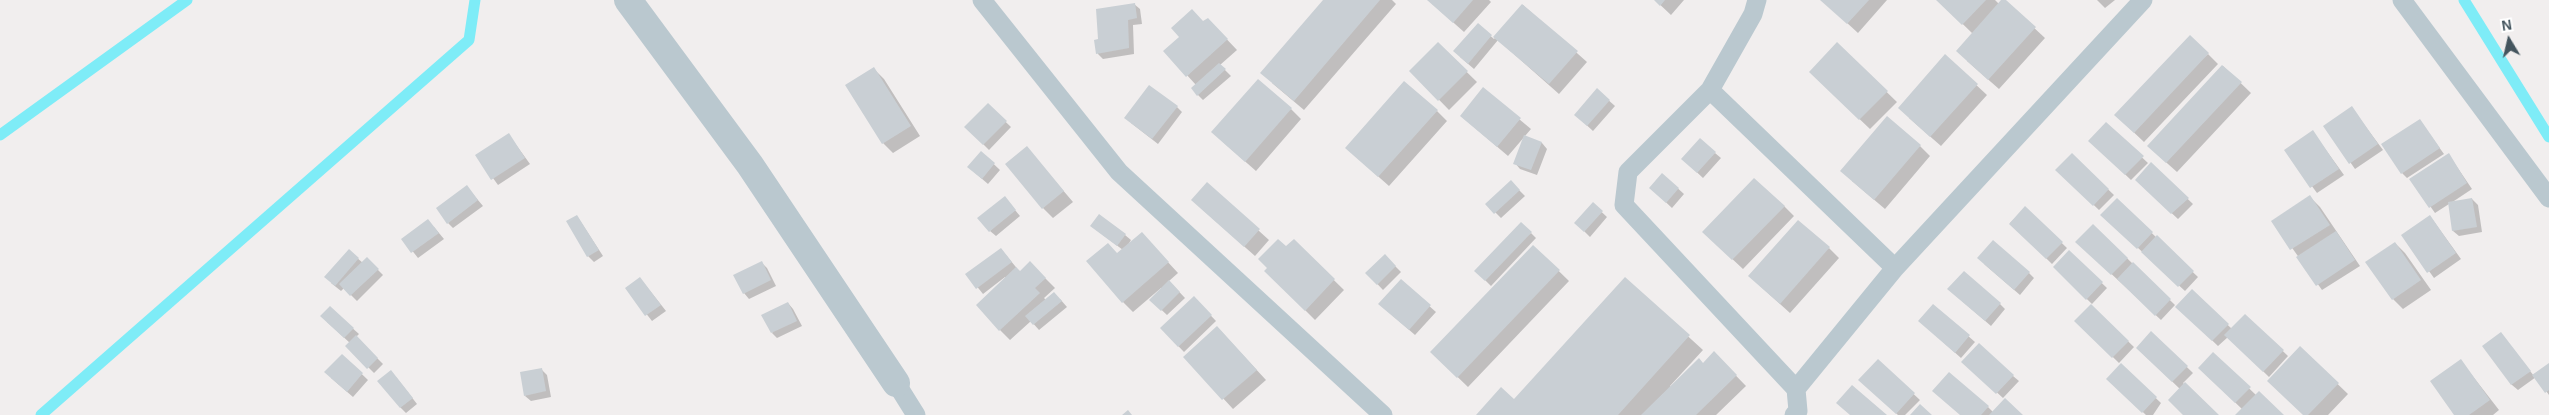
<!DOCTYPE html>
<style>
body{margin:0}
#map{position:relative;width:2549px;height:415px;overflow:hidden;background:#f1eeee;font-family:Helvetica,sans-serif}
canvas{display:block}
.north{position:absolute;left:2484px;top:15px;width:50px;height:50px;-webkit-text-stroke:4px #fff;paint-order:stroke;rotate:351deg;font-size:14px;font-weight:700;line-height:20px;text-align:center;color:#44555e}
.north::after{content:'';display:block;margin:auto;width:18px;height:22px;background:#44555e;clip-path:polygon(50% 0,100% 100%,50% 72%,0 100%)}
</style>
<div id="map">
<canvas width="2549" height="415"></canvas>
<div class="north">N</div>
</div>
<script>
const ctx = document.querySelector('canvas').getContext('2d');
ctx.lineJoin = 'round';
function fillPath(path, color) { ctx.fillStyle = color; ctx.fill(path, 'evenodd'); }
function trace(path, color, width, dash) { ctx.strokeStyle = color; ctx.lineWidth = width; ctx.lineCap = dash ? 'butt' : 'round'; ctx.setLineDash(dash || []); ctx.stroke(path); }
const shadow = new Path2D(`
 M1325,0h67l4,4 -92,106 -32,-27z
 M1428,0h61l2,2 -27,30z
 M1655,0h29l-13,15z
 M1822,0h65l-29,33z
 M1938,0h57l4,4 5,-4 41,38 -46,51 -32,-28 6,-27z
 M2097,0h18l-10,8z
 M1134,4l6,5 2,15 -9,1 1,29 -31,5 -5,-5 -3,-13 4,-1z
 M1523,5l64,57 -28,32 -61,-54 -24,29 -14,-12 18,-32 16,14z
 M1218,30l19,20 -17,15 11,11 -28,24 -5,-5 -2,-10 -31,-34z
 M1438,44l39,38 -28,28 -38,-39z
 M1837,44l60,58 -27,27 -60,-57z
 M2208,54l10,10 -74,78 -18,-17z
 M1945,56l42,39 -46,51 -32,-28z
 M2223,66l28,27 -74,79 -18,-16z
 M874,69l10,10 36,57 -27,17 -10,-10z
 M1483,89l48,40 -23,27 -47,-40z
 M1597,90l18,16 -22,25 -12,-11z
 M988,105l23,22 -22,23 -23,-23z
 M1177,107l5,5 -24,32 -27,-21z
 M2352,108l31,42 -28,19 -30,-43z
 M1291,109l10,10 -45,52 -33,-29z
 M1437,111l10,10 -58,65 -43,-38z
 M2420,121l24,33 -37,24 -5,-5z
 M2106,124l42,39 -17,17 -41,-39z
 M2313,132l31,43 -27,18 -31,-42z
 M509,135l21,29 -32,21 -21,-29z
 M1525,137l17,6 5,6 -10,26 -17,-6 -5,-6z
 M1920,146l10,10 -45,53 -33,-28z
 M1027,148l46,54 -20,16 -10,-10z
 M981,152l19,18 -12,14 -14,-12z
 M1715,153l6,5 -18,20 -15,-14z
 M2072,155l42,40 -15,15 -42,-40z
 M2449,155l23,34 -21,14 21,-4 6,6 4,27 -23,4 -6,-5 -4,-27 -14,9 -24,-34z
 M2151,164l42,40 -15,15 -42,-39z
 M1662,174l22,20 -12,14 -16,-15z
 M1511,182l14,14 -24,22 -14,-14z
 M1207,184l62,56 -14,16 -52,-46z
 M467,187l16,19 -30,22 -5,-5z
 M2310,197l10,10 40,59 -38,24 -49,-69z
 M2117,200l81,77 -13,14 -83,-76z
 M1010,204l10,12 -24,20 -6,-5z
 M1593,204l14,13 -17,20 -14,-14z
 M1784,206l10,10 -51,53 -29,-27z
 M2025,208l42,40 -15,16 -42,-41z
 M577,216l26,40 -9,6 -6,-6z
 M2430,216l31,43 -27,19 -31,-43z
 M2093,225l82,80 -14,15 -84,-78z
 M1091,226l34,9 6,5 -3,5 14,-11 36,39 -9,8 16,17 -18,17 -16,-15 11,-10 -1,-2 -28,24 -10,-10 -5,-48 5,-4z
 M434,227l10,12 -26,19 -15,-19z
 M1531,233l5,5 -45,48 -15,-15z
 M1294,241l50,49 -29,30 -49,-49z
 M2395,243l10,10 26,37 -28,19 -10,-10z
 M1533,246l36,35 -101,106 -26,-25z
 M1829,248l10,10 -49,55 -30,-27z
 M1001,249l19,23 10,-9 25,25 -11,10 2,2 14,-1 7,8 -28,23 -8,-9 -21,19 -10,-10 6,-51 -1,-2 -22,17 -16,-20z
 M349,251l14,12 4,-4 16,16 -26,26 -13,-13 -3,3 -10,-8z
 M2069,252l38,36 -15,16 -38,-37z
 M1385,256l16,16 -18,18 -16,-17z
 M761,262l6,6 9,18 -27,13 -5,-6z
 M1984,264l45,9 5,5 -14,17z
 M640,278l26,33 -14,10 -26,-33z
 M1625,279l78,71 -33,36 1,2 33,-24 10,-11 32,33 -30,29h-239l37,-14z
 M1401,281l35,31 -21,23 -30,-26z
 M2192,291l40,38 13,-14 43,41 -19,21 -41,-40 -10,9 -41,-39z
 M1955,295l45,9 5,5 -14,17z
 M1194,298l22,23 -32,31 -23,-24z
 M788,303l5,6 9,17 -25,12 -5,-5z
 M1933,305l42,37 -14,16 -36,-32z
 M2091,306l43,41 -15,16 -43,-42z
 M330,308l29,26 -3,3 27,27 -9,9 -27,-27 3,-3 -23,-21z
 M1217,327l49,53 -33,29 -48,-52z
 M2152,333l41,40 -10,10 34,32h-32l-5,-26 -43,-41z
 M2501,334l33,42 15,-12v31l-13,-18 -18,13 -6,-5 -28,-39z
 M2300,348l48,46 -20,21h-23z
 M2213,354l43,41 27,20h-47l6,-6 -43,-41z
 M342,355l26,25 -15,17 -22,-19z
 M1878,361l42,39 -15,15h-7l-33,-30z
 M2461,361l38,49 -6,5h-37z
 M2121,365l40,38 -8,12h-7l-38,-36z
 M1969,367l44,9 6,5 -16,17z
 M542,370l5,5 4,22 -20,4 -6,-5z
 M396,377l21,27 -11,9 -6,-6z
 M1988,407l5,5 29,3h-61z`);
const stream = new Path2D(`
 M2464,0l85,137
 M0,135l187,-135
 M41,415l428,-375 6,-40`);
const building = new Path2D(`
 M1323,0h57l-86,101 -34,-28z
 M1427,0h46l-20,23z
 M1654,0h11l-5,6z
 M1820,0h49l-22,24z
 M1936,0h50l-24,25z
 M2001,0h5l30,27 -48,53 -32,-29z
 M1135,3l2,15 -9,2 1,28 -33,6 -2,-14 4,-1 -2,-30z
 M1522,4l56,47 -29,33 -56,-47z
 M1192,9l11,12 5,-3 20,21 -42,38 -23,-26 16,-14 -8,-9z
 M1478,23l14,12 -24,29 -15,-13z
 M2190,35l19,18 -75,80 -20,-18z
 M1438,42l30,29 -30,30 -29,-30z
 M1837,42l51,49 -29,29 -50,-48z
 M1945,54l33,30 -48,53 -32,-29z
 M1219,63l7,6 -29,27 -6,-8z
 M2222,65l20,17 -76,81 -19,-17z
 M874,67l37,59 -29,18 -37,-59z
 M1258,79l34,29 -47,54 -34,-30z
 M1404,81l34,29 -60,67 -33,-29z
 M1149,85l29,21 -26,33 -28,-21z
 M1483,87l38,31 -24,29 -37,-31z
 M1597,88l13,12 -23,26 -13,-11z
 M988,103l19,18 -24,24 -19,-18z
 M2352,106l26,38 -29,20 -26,-38z
 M1887,116l34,29 -47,55 -34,-29z
 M2420,119l20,29 -39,26 -20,-30z
 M2106,122l38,34 -19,19 -37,-34z
 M2313,130l26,39 -29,19 -26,-38z
 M509,133l16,25 -34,22 -16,-25z
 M1524,135l18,7 -11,28 -18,-6z
 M1700,138l16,14 -19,21 -16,-14z
 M1027,146l37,45 -22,18 -37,-45z
 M981,151l14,12 -13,16 -15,-12z
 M2072,153l37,36 -16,17 -38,-36z
 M2449,153l18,30 -38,25 -20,-29z
 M2151,162l38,36 -18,16 -36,-34z
 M1662,173l17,15 -13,15 -17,-15z
 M1754,178l31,28 -53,54 -30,-28z
 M1511,180l9,10 -26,24 -9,-10z
 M1207,182l53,47 -16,18 -53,-47z
 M467,185l11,15 -31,24 -11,-16z
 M2310,195l20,30 -40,25 -19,-29z
 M1005,196l11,14 -27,22 -12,-14z
 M2117,198l36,34 -16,17 -37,-34z
 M2472,198l5,29 -25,4 -4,-29z
 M1593,202l10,9 -19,21 -10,-9z
 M2025,206l38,36 -17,17 -37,-35z
 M1099,214l27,20 -9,12 -27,-20z
 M577,215l22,35 -12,7 -21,-36z
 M2430,215l26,38 -29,20 -26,-38z
 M428,219l11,14 -28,20 -10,-14z
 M1798,220l32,27 -50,57 -32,-28z
 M1521,222l11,10 -47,49 -11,-10z
 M2093,224l35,34 -17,17 -36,-33z
 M2336,231l19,29 -39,26 -20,-29z
 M1142,232l27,30 -47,41 -36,-42 22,-18 9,10z
 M2157,235l37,36 -16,16 -37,-35z
 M1278,239l8,7 8,-7 41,40 -30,32 -41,-40 3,-3 -9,-9z
 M1993,240l37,32 -16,18 -37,-32z
 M2395,242l26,38 -29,20 -27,-38z
 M1533,245l27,25 -103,108 -27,-26z
 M1001,248l11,14 -36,27 -11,-15z
 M349,249l10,9 -24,28 -11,-9z
 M2069,250l34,32 -17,18 -33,-33z
 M1385,254l11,12 -19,19 -12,-12z
 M367,257l12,12 -29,27 -11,-12z
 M762,261l9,19 -28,14 -10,-19z
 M1030,261l16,17 -11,10 5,5 -41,38 -23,-26 40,-38 4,4z
 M2133,262l38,37 -16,17 -38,-37z
 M1964,271l37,32 -16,18 -38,-32z
 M640,277l21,28 -16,11 -20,-28z
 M1625,277l65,58 -72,80h-142l25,-28 13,12z
 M1401,279l30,26 -22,25 -31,-26z
 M1169,280l11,12 -19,19 -12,-11z
 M2192,289l37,35 -17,17 -37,-34z
 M1054,292l8,9 -29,24 -8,-9z
 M1194,296l18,19 -34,32 -18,-19z
 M788,302l9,19 -26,12 -10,-18z
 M1933,304l37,31 -15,18 -37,-32z
 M2091,304l38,37 -17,17 -38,-37z
 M330,306l24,22 -10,10 -24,-22z
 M2245,314l39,36 -21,22 -39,-37z
 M1217,326l40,44 -35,30 -39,-43z
 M2151,331l37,35 -16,16 -36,-34z
 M2501,332l30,39 -20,14 -29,-39z
 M356,335l22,23 -11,11 -22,-23z
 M1979,343l35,32 -18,19 -35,-32z
 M2300,346l39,37 -31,32h-5l-36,-34z
 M1714,351l23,24 -41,40h-55l58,-57 4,5z
 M2213,352l38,35 -16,16 -37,-35z
 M342,354l21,19 -16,19 -23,-20z
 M1878,359l37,34 -19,21 -38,-34z
 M2461,359l29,41 -21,15h-15l-24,-34z
 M2121,363l36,34 -15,16 -36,-34z
 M2549,363v27l-4,3 -13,-18z
 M542,368l4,23 -22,5 -4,-24z
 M391,370l22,28 -13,10 -23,-27z
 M1949,372l40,34 -8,9h-21l-28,-24z
 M2185,382l34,33h-36l-15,-15z
 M1852,385l35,30h-37l-14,-12z
 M2259,391l25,24h-49z
 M2005,398l18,17h-34z
 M1920,404l12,11h-22z
 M1128,410l4,5h-10z`);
const service = new Path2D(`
 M982,0l137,172 264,243
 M1757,0l-4,14 -43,76 -82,82 -4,33 172,184
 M2402,0l147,198
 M1710,90l185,178
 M896,383l20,32
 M1794,415l4,-4 -2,-22 99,-121 248,-268`);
const minor = new Path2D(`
 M628,0l122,165 146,218`);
fillPath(shadow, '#0003');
trace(stream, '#7eecf7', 11);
fillPath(building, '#c9cfd4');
trace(service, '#bac8cf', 19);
trace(minor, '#bac8cf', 28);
</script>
